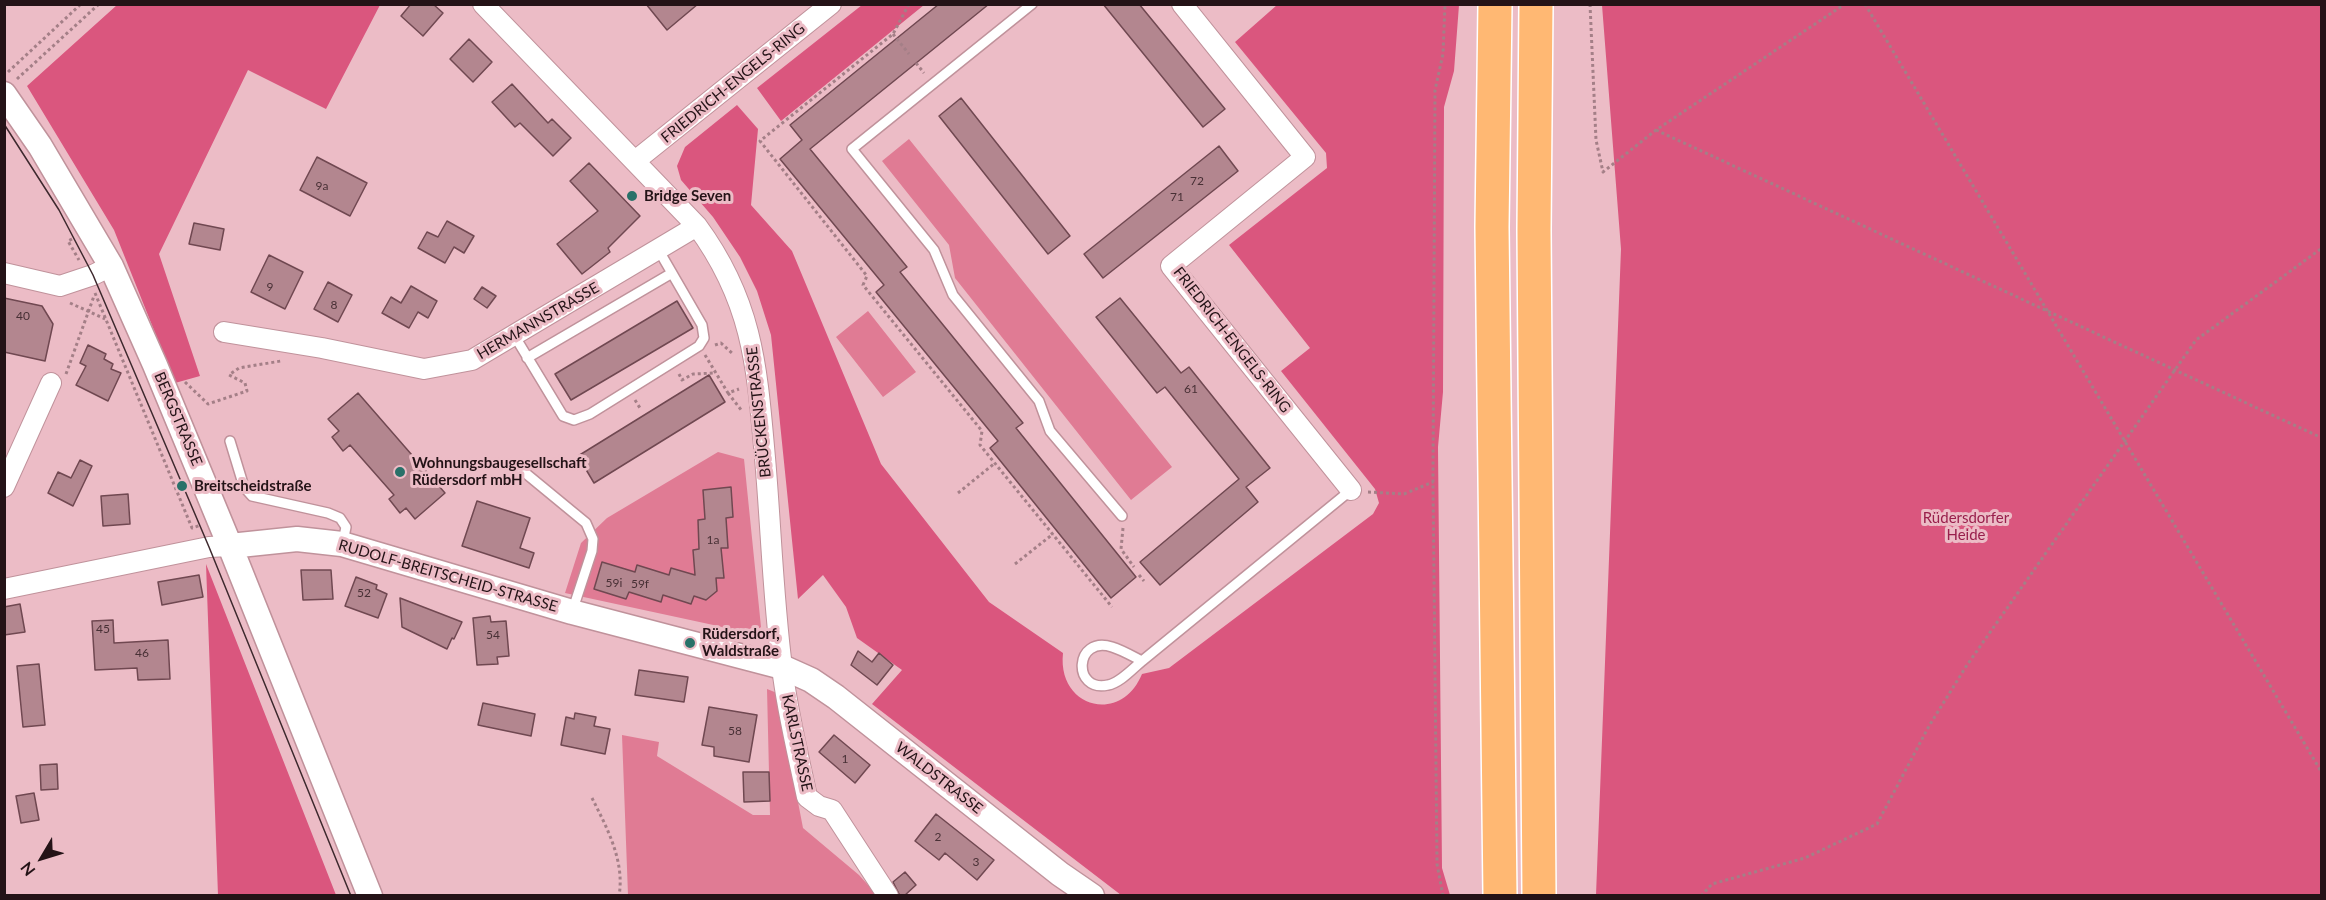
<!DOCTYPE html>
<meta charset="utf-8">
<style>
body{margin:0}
#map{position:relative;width:2326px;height:900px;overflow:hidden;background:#ecbcc6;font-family:Lato,sans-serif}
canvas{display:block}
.frame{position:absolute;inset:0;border:6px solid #241317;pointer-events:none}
.north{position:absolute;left:12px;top:828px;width:60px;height:60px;-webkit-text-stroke:4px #ecbcc6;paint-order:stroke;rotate:232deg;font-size:16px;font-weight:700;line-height:24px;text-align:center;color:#241317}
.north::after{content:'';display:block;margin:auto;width:21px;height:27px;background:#241317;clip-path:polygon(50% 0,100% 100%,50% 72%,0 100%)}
</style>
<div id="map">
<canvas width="2326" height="900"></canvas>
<div class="frame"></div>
<div class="north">N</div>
</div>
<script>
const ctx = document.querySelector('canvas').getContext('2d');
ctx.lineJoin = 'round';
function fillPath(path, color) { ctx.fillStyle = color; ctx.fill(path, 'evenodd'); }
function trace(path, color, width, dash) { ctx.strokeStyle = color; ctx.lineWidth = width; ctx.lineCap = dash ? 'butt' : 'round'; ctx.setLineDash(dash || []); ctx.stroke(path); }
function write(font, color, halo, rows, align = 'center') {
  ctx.font = font + ' Lato,sans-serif'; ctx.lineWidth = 6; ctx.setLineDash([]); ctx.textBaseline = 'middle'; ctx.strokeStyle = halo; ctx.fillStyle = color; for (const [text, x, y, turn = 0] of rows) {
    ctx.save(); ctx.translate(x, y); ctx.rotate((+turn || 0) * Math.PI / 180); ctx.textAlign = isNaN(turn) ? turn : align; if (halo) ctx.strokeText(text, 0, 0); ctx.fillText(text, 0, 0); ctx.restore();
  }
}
const green = new Path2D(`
 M909,139l263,328 -41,33 -176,-222 -6,-33 -67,-84z
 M868,311l48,61 -33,25 -47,-60z
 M718,452l26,7 17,168 -10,8 -33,-9 -153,-33 16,-50 26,-25z
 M767,689l10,4 26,135 56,47 18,20h-249l-6,-160 37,7 -2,14 96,59h17z`);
const forest = new Path2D(`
 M117,5h263l-54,104 -78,-39 -89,184 41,122 -25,7 -61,-153 -87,-144z
 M862,5h62l-143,116 -24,-33z
 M1277,5h182l-5,66 -10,36 -1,285 -5,55 4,421 8,27h-329l-249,-191 30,-34 -45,-32 -11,-31 -23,-32 -25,24 -27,-264 -14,-44 -17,-34 -27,-40 -32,-37 -4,-14 8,-19 52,-42 21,24 -7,76 41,46 89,213 108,138 74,51c-6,55 58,72 79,21l27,-6 204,-154 6,-11 -4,-14 -94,-118 29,-23 -81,-103 98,-77 -1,-15 -91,-111z
 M1602,5h719v890h-725l25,-646z
 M206,564l130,331h-118z`);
const building = new Path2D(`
 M411,4h22l10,9 -20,23 -22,-20z
 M646,4h52l-31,26z
 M939,4h50l-179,145 97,118 -7,5 123,151 -7,5 120,149 -25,21 -121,-150 8,-7 -122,-149 8,-7 -104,-126 22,-19 -12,-15z
 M1103,4h36l86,105 -22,18z
 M469,39l23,23 -19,20 -23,-23z
 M512,84l36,39 4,-4 19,19 -18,18 -33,-33 -5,4 -23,-25z
 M961,98l109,138 -22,18 -109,-138z
 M1219,146l19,25 -135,107 -19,-24z
 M317,157l50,26 -17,33 -50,-26z
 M589,163l51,53 -32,32 2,4 -28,22 -25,-30 41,-33 -28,-30z
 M447,221l27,15 -10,17 -10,-6 -9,16 -27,-15 9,-16 11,5z
 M194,223l30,6 -4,21 -31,-6z
 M269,255l34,17 -18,37 -34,-17z
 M328,282l24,13 -14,27 -24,-13z
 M411,286l26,15 -9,17 -10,-6 -9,16 -27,-15 9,-16 10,6z
 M482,287l14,9 -9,12 -13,-9z
 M4,298l38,8 11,18 -8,37 -41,-9z
 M1120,298l61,75 8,-6 81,101 -24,19 12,15 -98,83 -20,-23 99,-83 -74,-92 -8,6 -61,-76z
 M677,301l16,27 -122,72 -16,-26z
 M88,345l18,9 -2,5 9,5 -2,5 10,4 -13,28 -32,-16 10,-19 -6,-3z
 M709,375l16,27 -131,81 -16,-27z
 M358,393l87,100 -30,26 -9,-11 -6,5 -11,-14 5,-4 -44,-50 -7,6 -11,-14 7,-6 -11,-12z
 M80,460l12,6 -19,40 -25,-13 10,-21 13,6z
 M731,487l2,30 -7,1 2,30h-7l3,30h-8l1,13 -11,9 -12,-4 -3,8 -28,-9 -2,7 -32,-10 -3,7 -32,-10 8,-27 33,10 2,-7 32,10 2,-7 24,7 -2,-25 6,-1 -1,-29 7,-1 -2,-29z
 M128,494l2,30 -27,2 -2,-30z
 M477,501l53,17 -10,30 14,5 -5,15 -67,-22z
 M301,570h30l2,29 -30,1z
 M199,575l4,22 -41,8 -4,-23z
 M356,577l21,8 -1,4 11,5 -9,24 -33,-12z
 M400,598l62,24 -8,17 -2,-1 -5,11 -45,-22z
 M20,604l5,28 -21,3v-28z
 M490,616l1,6 15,-1 3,35 -12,1 1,7 -21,1 -4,-47z
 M113,620l1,23 54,-3 2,39 -32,1 -1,-12 -42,2 -3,-49z
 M858,651l14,11 7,-9 14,12 -16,20 -26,-20z
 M39,664l6,61 -22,2 -6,-61z
 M639,670l49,7 -4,25 -49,-7z
 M483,703l52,11 -4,22 -53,-11z
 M709,707l48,8 -8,47 -35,-6v-9l-12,-2z
 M575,713l21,4 -2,9 16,3 -5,25 -44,-9 5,-28 8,2z
 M834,735l36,30 -15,18 -36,-31z
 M57,764l1,25 -17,1 -1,-25z
 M743,772h26l1,29 -26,1z
 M34,793l5,27 -18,3 -5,-27z
 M936,814l58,46 -17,20 -32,-27 -6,7 -24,-19z
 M905,872l11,13 -12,11h-4l-7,-14z`);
const path = new Path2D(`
 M909,4l-16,30 -133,107 107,135 -4,9 119,146 -2,14 132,162
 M1590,4l6,136 7,32 53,-42 189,-126
 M1865,4l457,769
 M893,34l16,20
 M916,63l8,10
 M8,72l73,-68
 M17,79l82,-75
 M1656,130l666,308
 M72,239l-4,2 11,19
 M95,293l97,235 9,-3
 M70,303l35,16
 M715,345l6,-2 13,12
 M705,355l23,38 11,-4
 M66,374l28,-78
 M679,374l3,6 11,-6 22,-1
 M185,382l23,22 39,-13 -2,-8 -16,-8 10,-7 42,-7
 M728,393l14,18
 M635,400l5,8
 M1368,492l36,2 29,-12
 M958,493l37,-30
 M1123,528l-2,21 13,18
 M1015,564l38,-30
 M1139,575l5,6
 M592,798c15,30 33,63 27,98
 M1443,896l-6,-32 -4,-382 2,-392 8,-36 2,-50
 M1701,896l11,-12 93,-26 72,-34 52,-98 38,-61 229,-325 126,-92`);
const service = new Path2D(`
 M1032,4l-180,145 82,101 19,45 86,106 11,30 72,85
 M514,335l49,81 11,4 16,-6 109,-68 5,-8 -2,-13 -44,-76
 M527,358l145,-85
 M230,441l14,46 8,9 76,17 12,5 6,9 -3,15
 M518,467l68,56 7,16 -1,12 -20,61
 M1142,661c-10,8 -22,22 -34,24 -36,8 -34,-50 4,-38 10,3 20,9 30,14l209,-171`);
const minor = new Path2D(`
 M483,4l214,222c56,76 60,141 68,232 6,69 8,140 17,209 5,44 16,87 25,130l12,9 13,4 56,86
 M1182,4l123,153 -134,109 180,224
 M635,161l196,-157
 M4,273l56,13 33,-11 18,-9
 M224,332l98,16 102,21 48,-9 225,-134
 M4,487l47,-104
 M4,589l205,-42 21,-1`);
const tertiary = new Path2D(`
 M4,94l36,52 71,120 44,99 75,181 140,350
 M230,546l67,-7 45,5 230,68 210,55 29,13 25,17 224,177 32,22`);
const motorway = new Path2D(`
 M1495,4l-3,223 8,669
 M1536,4l-2,226 5,666`);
const tram = new Path2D(`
 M4,124l55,86 34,65 116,272 142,349`);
const markers = [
 [632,196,6,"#297169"],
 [400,472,6,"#297169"],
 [182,486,6,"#297169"],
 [690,643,6,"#297169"]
];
const numberNames = [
 ["72",1197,181],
 ["9a",322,186],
 ["71",1177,197],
 ["9",270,287],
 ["8",334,305],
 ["40",23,316],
 ["61",1191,389],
 ["1a",713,540],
 ["59i",614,583],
 ["59f",640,584],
 ["52",364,593],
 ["45",103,629],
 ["54",493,635],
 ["46",142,653],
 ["58",735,731],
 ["1",845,759],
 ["2",938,837],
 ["3",976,862]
];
const streetNames = [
 ["FRIEDRICH-ENGELS-RING",733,83,-39],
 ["HERMANNSTRASSE",538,321,-30],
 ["FRIEDRICH-ENGELS-RING",1232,340,52],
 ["BRÜCKENSTRASSE",759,412,-96],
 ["BERGSTRASSE",178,419,67],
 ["RUDOLF-BREITSCHEID-STRASSE",448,576,16],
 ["KARLSTRASSE",797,743,78],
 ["WALDSTRASSE",939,778,38]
];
const poiNames = [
 ["Bridge Seven",644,196],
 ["Wohnungsbaugesellschaft",412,463],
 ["Rüdersdorf mbH",412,480],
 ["Breitscheidstraße",194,486],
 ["Rüdersdorf,",702,634],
 ["Waldstraße",702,651]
];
const parkNames = [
 ["Rüdersdorfer",1966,518],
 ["Heide",1966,535]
];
fillPath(green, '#e07b94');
fillPath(forest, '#da567e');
fillPath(building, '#b3868f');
trace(building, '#704851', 1.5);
trace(service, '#c0929b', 12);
trace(minor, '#c0929b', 22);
trace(tertiary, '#c0929b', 27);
trace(motorway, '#fff', 36);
trace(path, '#a47f87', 3, [3, 3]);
trace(service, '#fff', 9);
trace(minor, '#fff', 20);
trace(tertiary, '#fff', 24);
trace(motorway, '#ffb873', 33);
trace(tram, '#3e292e', 1.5);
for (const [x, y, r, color] of markers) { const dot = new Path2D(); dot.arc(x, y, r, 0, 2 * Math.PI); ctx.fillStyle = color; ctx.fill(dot); trace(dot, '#ecbcc6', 2); }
write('12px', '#483035', null, numberNames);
write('15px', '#241317', '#ecbcc6', streetNames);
write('bold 15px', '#241317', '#ecbcc6', poiNames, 'left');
write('15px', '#991f4c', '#ecbcc6', parkNames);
</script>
